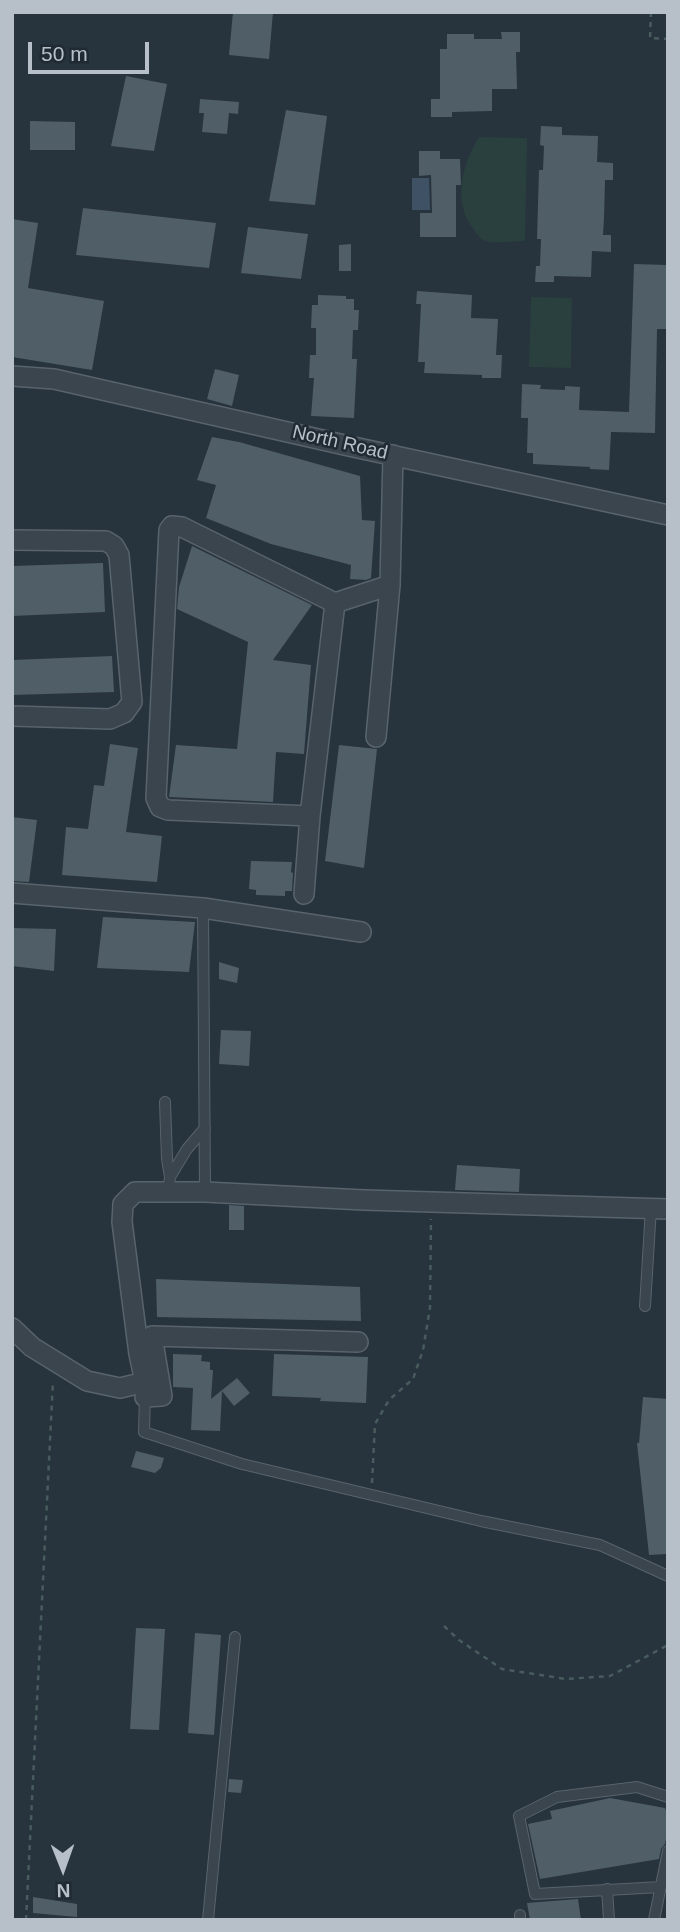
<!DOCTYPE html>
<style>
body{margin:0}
#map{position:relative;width:680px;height:1932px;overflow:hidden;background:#27333d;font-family:Arial,sans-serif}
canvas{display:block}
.frame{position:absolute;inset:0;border:14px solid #b7c0c8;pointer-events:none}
.north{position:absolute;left:28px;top:1834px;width:70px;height:70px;-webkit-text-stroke:5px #202a33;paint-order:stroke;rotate:179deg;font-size:19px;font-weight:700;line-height:28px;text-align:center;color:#b7c0c8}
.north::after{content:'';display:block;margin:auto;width:24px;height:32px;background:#b7c0c8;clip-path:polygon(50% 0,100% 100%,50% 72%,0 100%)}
.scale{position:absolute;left:28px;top:42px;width:121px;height:32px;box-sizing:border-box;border:4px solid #b7c0c8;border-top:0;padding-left:9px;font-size:21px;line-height:24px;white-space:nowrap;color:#b7c0c8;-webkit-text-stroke:5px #202a33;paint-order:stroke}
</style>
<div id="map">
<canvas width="680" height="1932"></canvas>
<div class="frame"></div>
<div class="north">N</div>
<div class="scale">50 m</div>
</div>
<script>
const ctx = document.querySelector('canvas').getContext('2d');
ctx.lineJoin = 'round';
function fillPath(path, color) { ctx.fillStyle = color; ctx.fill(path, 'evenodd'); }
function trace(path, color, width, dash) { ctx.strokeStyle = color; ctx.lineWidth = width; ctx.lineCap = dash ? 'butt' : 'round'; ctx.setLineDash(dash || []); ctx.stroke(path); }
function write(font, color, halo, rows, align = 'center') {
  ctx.font = font + ' Arial,sans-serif'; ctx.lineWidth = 5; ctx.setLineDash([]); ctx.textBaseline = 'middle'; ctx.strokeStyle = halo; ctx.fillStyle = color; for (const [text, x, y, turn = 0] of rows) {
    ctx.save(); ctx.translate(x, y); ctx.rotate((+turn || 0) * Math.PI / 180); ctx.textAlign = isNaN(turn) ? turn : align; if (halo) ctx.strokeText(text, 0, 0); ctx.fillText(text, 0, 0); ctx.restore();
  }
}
const green = new Path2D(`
 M479,137l48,1 -2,103c-11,0 -29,3 -39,0 -7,-2 -11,-10 -15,-15 -18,-27 -8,-64 8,-89z
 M531,297l41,1 -1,70 -42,-1z`);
const water = new Path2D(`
 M412,178h17l1,32h-18z`);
const building = new Path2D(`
 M233,12h40l-4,47 -40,-4z
 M501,32h19v20h-4l1,37h-25v22l-40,1v5h-21v-18h9v-50h7v-15h27v5h28z
 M126,76l41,8 -13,67 -43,-5z
 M200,99l39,3 -1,12 -9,-1 -2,21 -25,-2 2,-19h-5z
 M286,110l41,6 -12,89 -46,-4z
 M30,121l45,1v28h-45z
 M541,126l21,1v8l36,1 -1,26 16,1v17h-8l-1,38 -1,17h8v17l-19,-1 -1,26 -37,-1v6h-19l1,-16h4l1,-27h-4l2,-69h4l1,-24 -4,-1z
 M419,151h21v8h20l1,26h-5v52h-36v-24h12l-1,-38 -12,1z
 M83,208l133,15 -7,45 -133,-13z
 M12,219l26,4 -10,65 76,13 -12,69 -80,-13z
 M248,227l60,7 -7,45 -60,-6z
 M351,244v27h-12v-26z
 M634,264l34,1 -2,64h-9l-2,104 -44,-1 -2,38 -19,-1v-2l-57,-3v-11h-6l1,-35h-7l1,-34 19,1 -1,4 25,1v-4l15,1 -1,23 50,2z
 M417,291l55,4 -1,23 27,1 -2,36h6l-1,23h-19v-3l-58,-2 1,-11h-7l3,-58h-5z
 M318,295l28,1v3h8v11h5l-1,20h-5l-1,29h5l-3,59 -43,-2 3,-38h-5l1,-23h6v-27h-5l1,-23h6z
 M215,369l24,6 -7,31 -25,-7z
 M212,437l27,5 121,34 2,44 13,1 -4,57 -5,2 -16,-1 1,-14 -80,-21 -65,-26 10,-33 -19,-5z
 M192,546l120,59 -39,55 38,5 -7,89 -28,-2 -3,50 -104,-5 7,-52 61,4 11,-107 -71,-33 2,-22z
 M103,563l2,49 -93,4v-50z
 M112,656l2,36 -102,3v-35z
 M110,744l28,4 -12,84 36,4 -5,46 -95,-7 4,-48 22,2 6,-44 10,1z
 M339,745l38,4 -13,119 -39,-7z
 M12,817l25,3 -8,62 -17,-1z
 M251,861l41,1 -1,10 2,1 -1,18h-7v5l-29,-1v-5l-7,-1z
 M103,917l92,5 -6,50 -92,-4z
 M12,928l44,1 -2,42 -42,-5z
 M219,962l20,6 -2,15 -18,-4z
 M221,1030l30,1 -2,35 -30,-2z
 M457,1165l63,4 -1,23 -64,-2z
 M229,1205l15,1v24h-15z
 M156,1279l204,8 1,34 -204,-4z
 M173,1354l29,1 -1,6 9,1v8h3l-2,29 26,-21 13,15 -16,13 -12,-15 -2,40 -29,-1 2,-42 -20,-1z
 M274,1354l94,3 -2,46 -46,-2 1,-3 -49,-2z
 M643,1397l25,2v155l-19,1 -12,-112h2z
 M136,1451l28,7 -3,10 -6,5 -24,-6z
 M136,1628l29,1 -6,101 -29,-1z
 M195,1633l26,2 -7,100 -26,-2z
 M229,1779l14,1 -2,13 -13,-1z
 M610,1798l55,10 3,8v12l-3,16 -4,5 -2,10 -119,20 -12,-55 24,-5 -2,-8z
 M33,1897l44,7v13l-44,-4z
 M578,1899l3,21h-51l-3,-17z`);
const path = new Path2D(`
 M651,12l-1,26 18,1
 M372,1483l3,-59 14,-24 24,-21 10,-29 7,-42 1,-89
 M444,1626l15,14 43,29 64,10 44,-3 58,-31
 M26,1920l27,-539`);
const lane = new Path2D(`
 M203,908l2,284
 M165,1102l2,57 3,18 -2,15
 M170,1177l17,-28 18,-21
 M645,1306l6,-98
 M145,1396l-1,36 98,32 239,57 119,24 68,31
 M661,1887l-126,7 -16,-78 38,-19 80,-10 31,10
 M607,1889l2,31
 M520,1915v5
 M208,1920l27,-283
 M654,1920l14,-69`);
const street = new Path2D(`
 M12,376l42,3 295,67 319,69
 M12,540l94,1 8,5 5,9 13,147 -8,11 -14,6 -98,-3
 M376,737l14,-152
 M310,816l25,-213 55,-18 3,-130
 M12,893l191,15 158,24
 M304,894l6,-78 -142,-6 -8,-3 -4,-9 13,-268 3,-4 10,1 153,76
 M12,1328l20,19 55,34 33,7 25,-6 -6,-28 -17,-132 1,-18 12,-12h70l159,8 304,9
 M145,1397l17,-1 -10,-60 206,6`);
const streetNames = [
 ["North Road",340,443,13]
];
fillPath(green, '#2a403f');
fillPath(water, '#3f5265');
fillPath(building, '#505e68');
trace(lane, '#59636b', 12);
trace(street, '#59636b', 22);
trace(path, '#495c5d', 2.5, [5, 5]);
trace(lane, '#3b454e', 10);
trace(street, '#3b454e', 19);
write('19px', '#b7c0c8', '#202a33', streetNames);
</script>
